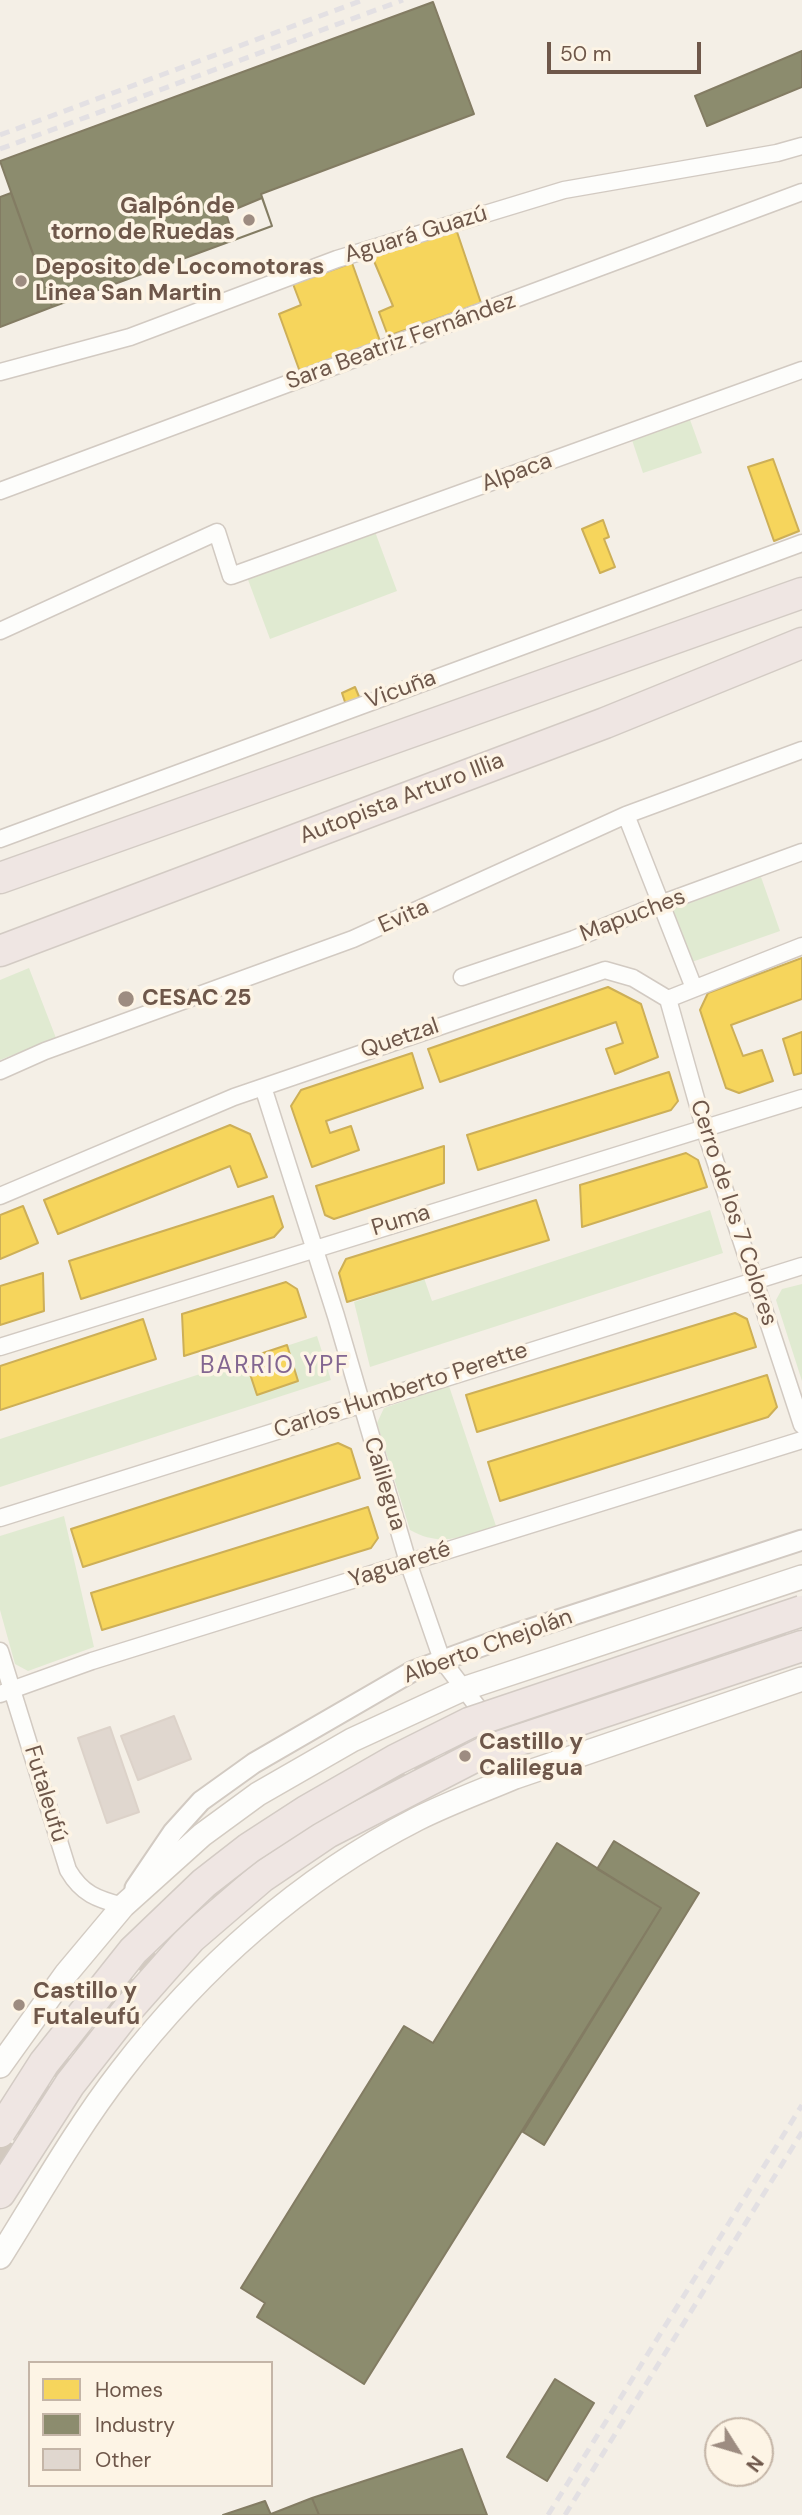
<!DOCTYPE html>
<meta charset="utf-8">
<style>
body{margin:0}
#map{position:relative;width:802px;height:2515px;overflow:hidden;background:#f4efe6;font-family:"DM Sans",sans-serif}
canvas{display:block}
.legend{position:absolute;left:28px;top:2361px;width:245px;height:126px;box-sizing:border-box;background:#fdf4e5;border:2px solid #c4b5a7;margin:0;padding:9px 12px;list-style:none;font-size:21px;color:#6e574a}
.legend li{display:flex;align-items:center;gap:14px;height:35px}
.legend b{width:35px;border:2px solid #c4b5a7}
.north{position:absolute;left:704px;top:2417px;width:70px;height:70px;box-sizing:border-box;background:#fdf4e5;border:2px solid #c4b5a7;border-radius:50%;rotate:127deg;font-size:19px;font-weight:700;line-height:28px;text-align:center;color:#6e574a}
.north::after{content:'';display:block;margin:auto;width:24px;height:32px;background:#9d8c81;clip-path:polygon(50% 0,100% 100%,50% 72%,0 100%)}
.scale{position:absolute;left:547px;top:42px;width:154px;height:32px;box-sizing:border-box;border:4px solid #6e574a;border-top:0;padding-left:9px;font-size:21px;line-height:24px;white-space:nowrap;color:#6e574a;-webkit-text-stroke:5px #fdf4e5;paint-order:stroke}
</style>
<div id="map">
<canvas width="802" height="2515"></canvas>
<ul class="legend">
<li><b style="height:19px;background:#f6d55c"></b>Homes</li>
<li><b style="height:19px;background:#8c8c6e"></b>Industry</li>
<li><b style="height:19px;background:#e0d7cf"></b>Other</li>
</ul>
<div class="north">N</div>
<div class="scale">50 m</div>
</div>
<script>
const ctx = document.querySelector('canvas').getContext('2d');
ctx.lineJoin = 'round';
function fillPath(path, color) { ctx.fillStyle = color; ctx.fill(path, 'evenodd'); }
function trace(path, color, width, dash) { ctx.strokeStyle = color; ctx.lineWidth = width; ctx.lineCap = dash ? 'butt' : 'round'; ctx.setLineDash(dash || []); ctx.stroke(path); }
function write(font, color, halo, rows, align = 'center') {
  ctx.font = font + ' "DM Sans",sans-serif'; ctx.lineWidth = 7; ctx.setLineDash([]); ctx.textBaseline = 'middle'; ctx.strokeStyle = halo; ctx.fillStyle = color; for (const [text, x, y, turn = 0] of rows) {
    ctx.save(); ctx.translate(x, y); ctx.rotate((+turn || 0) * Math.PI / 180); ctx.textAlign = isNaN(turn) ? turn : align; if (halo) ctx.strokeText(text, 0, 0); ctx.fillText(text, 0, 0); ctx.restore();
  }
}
const green = new Path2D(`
 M689,417l13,36 -59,20 -12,-36z
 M374,529l23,62 -127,48 -23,-62z
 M761,877l19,54 -91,32 -19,-53z
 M29,968l27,70 -56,22v-80z
 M710,1210l13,43 -353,114 -16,-65 70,-24 8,23z
 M802,1284v97l-26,-81 6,-11z
 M317,1336l14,44 -331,107v-48z
 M449,1386l47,140c-32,10 -54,22 -86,4l-33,-107 7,-15z
 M64,1516l30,131 -66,24 -13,-7 -15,-54v-74z`);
const homes = new Path2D(`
 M456,229l25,74 -93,33 -9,-24 14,-6 -22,-52z
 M352,263l28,78 -80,31 -21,-58 22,-9 -8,-21z
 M773,459l26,72 -25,10 -26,-74z
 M603,520l6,17 -5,2 11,28 -15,6 -18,-44z
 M355,687l5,12 -14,6 -4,-12z
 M802,958v41l-71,26 12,31 19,-6 11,31 -34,12 -13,-5 -26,-78 8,-17z
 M608,987l33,17 17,53 -43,17 -9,-25 17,-6 -7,-21 -176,60 -12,-33z
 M802,1032v41l-8,2 -11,-36z
 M412,1053l11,35 -97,33 4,12 21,-7 8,24 -47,17 -21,-61 10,-16z
 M669,1072l9,29 -7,9 -193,60 -11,-35z
 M230,1125l20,9 17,43 -29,10 -8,-21 -172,68 -14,-34z
 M444,1146v37l-110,36 -9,-4 -9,-29z
 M686,1153l12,7 9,27 -125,40 -2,-42z
 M273,1196l10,31 -9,10 -193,62 -12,-38z
 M536,1200l13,40 -202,62 -8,-29 7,-14z
 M23,1206l15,37 -38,16v-44z
 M43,1273l1,38 -44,14v-39z
 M286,1282l11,7 9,28 -122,39 -2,-42z
 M735,1313l12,6 9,28 -279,85 -11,-37z
 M143,1319l13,40 -156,51v-44z
 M287,1345l11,36 -41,14 -12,-36z
 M767,1375l10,32 -9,10 -268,84 -12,-39z
 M338,1443l13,6 9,29 -277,89 -12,-38z
 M368,1507l10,31 -7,10 -269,82 -11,-37z`);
const industry = new Path2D(`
 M433,2l41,112 -213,80 11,32 -220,81 -52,-146z
 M802,51v36l-95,39 -12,-30z
 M11,193l41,114 -52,20v-130z
 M262,198l10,28 -38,14 -8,-27z
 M614,1841l85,52 -155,252 -21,-13 138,-224 -64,-39z
 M557,1843l104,65 -297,476 -107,-67 8,-14 -24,-15 163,-262 29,17z
 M555,2379l39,24 -47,78 -40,-24z
 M462,2449l25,66h-168l-7,-17z
 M312,2498l7,17h-48v-1z
 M265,2501l6,14h-48z`);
const building = new Path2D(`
 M174,1716l17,43 -53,21 -17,-44z
 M110,1727l29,85 -32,11 -29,-85z`);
const secondaryTunnel = new Path2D(`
 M354,1800l107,-55 324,-113
 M0,2163c54,-84 109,-165 180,-236 33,-34 73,-63 112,-90`);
const minor = new Path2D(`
 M0,372l130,-35 207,-78 227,-69 213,-37 25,-7
 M0,491l802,-299
 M0,631l217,-99 14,44 571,-206
 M626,815l68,173
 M0,839l802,-296
 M462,977l112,-38 86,-35 142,-52
 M668,999l36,128 98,298
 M0,1071l45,-20 308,-112 273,-124 176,-65
 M263,1087l73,229 72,246 34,98 38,50
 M0,1196l234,-99 371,-127 28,8 35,21 134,-53
 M0,1347l802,-249
 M0,1518l802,-252
 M0,1651l68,219c14,24 29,29 55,36
 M0,1694l92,-33 710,-221`);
const tertiary = new Path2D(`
 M135,1888l38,-56 28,-31 53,-38 159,-92 102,-37 287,-94`);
const secondary = new Path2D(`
 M0,2066l66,-92 57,-68 79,-71 56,-41 94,-54 111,-51 339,-112
 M0,2257c39,-62 76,-128 121,-186 79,-103 180,-193 296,-252 32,-16 65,-28 98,-42l287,-98`);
const motorway = new Path2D(`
 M0,878l802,-285
 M0,951l605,-228 197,-80
 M0,2193l70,-109 60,-77 61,-69 71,-61 65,-44 159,-82 316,-105`);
const rail = new Path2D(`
 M0,135l363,-135
 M0,149l403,-149
 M548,2515l254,-410
 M565,2515l237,-383`);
const motorwayBridge = new Path2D(`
 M0,2132l44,-69 89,-112 71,-68 45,-35 57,-37 89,-51 74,-37 333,-112`);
const markers = [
 [249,220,7,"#9d8c81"],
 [21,281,7,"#9d8c81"],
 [126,999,9,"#9d8c81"],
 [465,1756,7,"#9d8c81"],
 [19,2005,7,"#9d8c81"]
];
const poiNames = [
 ["Galpón de",235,207,"right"],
 ["torno de Ruedas",235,233,"right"],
 ["Deposito de Locomotoras",35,268],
 ["Linea San Martin",35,294],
 ["CESAC 25",142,999],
 ["Castillo y",479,1743],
 ["Calilegua",479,1769],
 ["Castillo y",33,1992],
 ["Futaleufú",33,2018]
];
const streetNames = [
 ["Aguará Guazú",416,235,-17],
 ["Sara Beatriz Fernández",401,342,-20],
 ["Alpaca",517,473,-20],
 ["Vicuña",401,690,-20],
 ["Autopista Arturo Illia",402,799,-21],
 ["Mapuches",633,916,-21],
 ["Evita",404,917,-24],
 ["Quetzal",400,1039,-19],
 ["Cerro de los 7 Colores",733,1213,72],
 ["Puma",401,1221,-17],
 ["Carlos Humberto Perette",401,1391,-18],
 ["Calilegua",384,1484,73],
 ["Yaguareté",400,1565,-18],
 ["Alberto Chejolán",488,1647,-20],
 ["Futaleufú",45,1794,73]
];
const neighbourhoodNames = [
 ["BARRIO YPF",275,1367]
];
fillPath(green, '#e0ead1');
fillPath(homes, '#f6d55c');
trace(homes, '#cdaf57', 2);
fillPath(industry, '#8c8c6e');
trace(industry, '#837c63', 2);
fillPath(building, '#e0d7cf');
trace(building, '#dcd2c9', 2);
trace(secondaryTunnel, '#d2c9bf', 23, [23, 11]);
trace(minor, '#d2cac2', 19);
trace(tertiary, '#d2cac2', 23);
trace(secondary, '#d3cbc2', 26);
trace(motorway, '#d3cbc4', 33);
trace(minor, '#fdfdfb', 16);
trace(tertiary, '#fdfdfb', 19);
trace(secondary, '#fdfdfb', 23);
trace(motorway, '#efe6e3', 30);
trace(rail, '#e3e0e3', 5, [10, 7]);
trace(motorwayBridge, '#d3cbc4', 33, []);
trace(motorwayBridge, '#efe6e3', 30);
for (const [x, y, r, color] of markers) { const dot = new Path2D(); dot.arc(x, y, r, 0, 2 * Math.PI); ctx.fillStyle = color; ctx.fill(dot); trace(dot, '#fdf4e5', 2.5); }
write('bold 23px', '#6e574a', '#fdf4e5', poiNames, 'left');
write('23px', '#6e574a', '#fdf4e5', streetNames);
ctx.letterSpacing = '2px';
write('24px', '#836691', '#fdf4e5', neighbourhoodNames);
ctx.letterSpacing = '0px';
</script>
